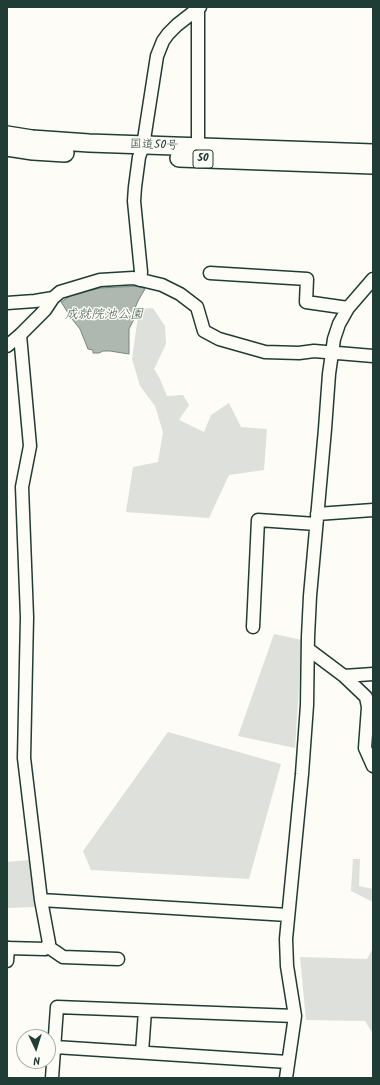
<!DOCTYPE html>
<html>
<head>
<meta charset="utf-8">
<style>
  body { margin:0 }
  #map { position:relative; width:380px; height:1085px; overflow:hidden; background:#fdfcf7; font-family:Kalam,sans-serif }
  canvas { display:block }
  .frame { position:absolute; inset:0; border:8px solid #1f3d34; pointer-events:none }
  .north { position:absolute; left:16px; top:1029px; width:40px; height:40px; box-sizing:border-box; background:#fdfcf7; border:1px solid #a4b0a9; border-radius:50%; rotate:176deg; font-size:11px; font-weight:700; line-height:16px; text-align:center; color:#1f3d34 }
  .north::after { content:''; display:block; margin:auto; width:14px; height:18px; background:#1f3d34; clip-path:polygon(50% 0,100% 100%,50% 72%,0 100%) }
</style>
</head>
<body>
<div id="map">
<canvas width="380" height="1085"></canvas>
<div class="frame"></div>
<div class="north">N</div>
</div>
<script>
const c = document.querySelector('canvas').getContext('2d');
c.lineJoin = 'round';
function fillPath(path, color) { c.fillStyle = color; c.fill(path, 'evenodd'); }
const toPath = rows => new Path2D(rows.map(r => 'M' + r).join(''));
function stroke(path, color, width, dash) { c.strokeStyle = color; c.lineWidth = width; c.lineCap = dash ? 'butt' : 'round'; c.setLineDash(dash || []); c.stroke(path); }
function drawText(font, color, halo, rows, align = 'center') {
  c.font = font + ' Kalam,"Klee One",sans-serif'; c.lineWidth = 3; c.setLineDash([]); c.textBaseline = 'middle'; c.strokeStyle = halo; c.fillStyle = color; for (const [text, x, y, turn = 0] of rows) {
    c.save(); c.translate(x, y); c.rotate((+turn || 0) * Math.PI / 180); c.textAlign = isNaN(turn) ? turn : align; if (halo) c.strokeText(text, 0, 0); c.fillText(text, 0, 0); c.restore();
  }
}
fillPath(toPath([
  [153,308,165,326,166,344,154,369,159,377,167,396,183,395,189,405,179,420,204,432,211,415,229,403,241,427,267,429,264,470,229,475,209,518,126,512,133,467,158,462,163,432,155,406,140,386,132,359,139,309],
  [274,634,302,640,295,748,238,736],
  [168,732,281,764,249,879,91,870,83,851],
  [353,859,360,859,359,886,373,889,373,902,351,891],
  [29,860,36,907,7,908,7,862],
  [373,948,373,1034,365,1021,306,1020,300,957,367,959]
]), '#dde0db');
const water = toPath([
  [139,286,145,289,139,299,134,310,134,319,129,329,129,354,110,351,103,351,99,353,93,353,93,350,88,349,80,329,72,319,61,302,70,296,100,288,139,286]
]);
fillPath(water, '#aeb8b1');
stroke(water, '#75877f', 1);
const minor = toPath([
  [198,7,198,147],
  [210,273,307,279,306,302,348,308],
  [140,280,141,272,134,201,135,187,139,157,143,146,157,56,163,41,168,34,177,25,200,7],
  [7,303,35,301,53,298],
  [7,346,20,335,45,310,53,298,60,292,100,280,133,278,162,285,180,294,197,307,204,331,219,339,265,352,299,353,314,351,373,356],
  [317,514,373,510],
  [253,627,258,520,316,524],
  [308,649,344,676,373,674],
  [344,676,366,697,368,707,365,748,373,766],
  [41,900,288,915],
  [47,946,63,957,118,959],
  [7,948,45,949,49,943,41,900,24,758,27,617,22,487,30,446,20,335],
  [7,961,8,948],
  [55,1047,288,1062],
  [142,1052,145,1011],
  [52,1078,57,1007,295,1016],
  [286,1078,295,1016,287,966,286,939,302,774,307,705,308,637,310,596,325,429,329,374,334,339,339,324,348,308,373,279]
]);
const highway = toPath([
  [7,135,32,139,89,143,373,153],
  [7,147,33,151,65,153],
  [179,158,373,165]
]);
stroke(minor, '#1f3d34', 15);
stroke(highway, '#1f3d34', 20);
stroke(minor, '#fdfcf7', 12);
stroke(highway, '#fdfcf7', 17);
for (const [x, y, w] of [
  [203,159,20]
]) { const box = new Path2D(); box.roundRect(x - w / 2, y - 9, w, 18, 3); c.fillStyle = '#fdfcf7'; c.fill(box); stroke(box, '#1f3d34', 1); }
drawText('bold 11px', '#1f3d34', null, [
  ["50",203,159]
]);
drawText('12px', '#1f3d34', '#fdfcf7', [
  ["国道50号",154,146,2]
]);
drawText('italic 13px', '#435c53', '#fdfcf7', [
  ["成就院池公園",104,316]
]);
</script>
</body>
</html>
